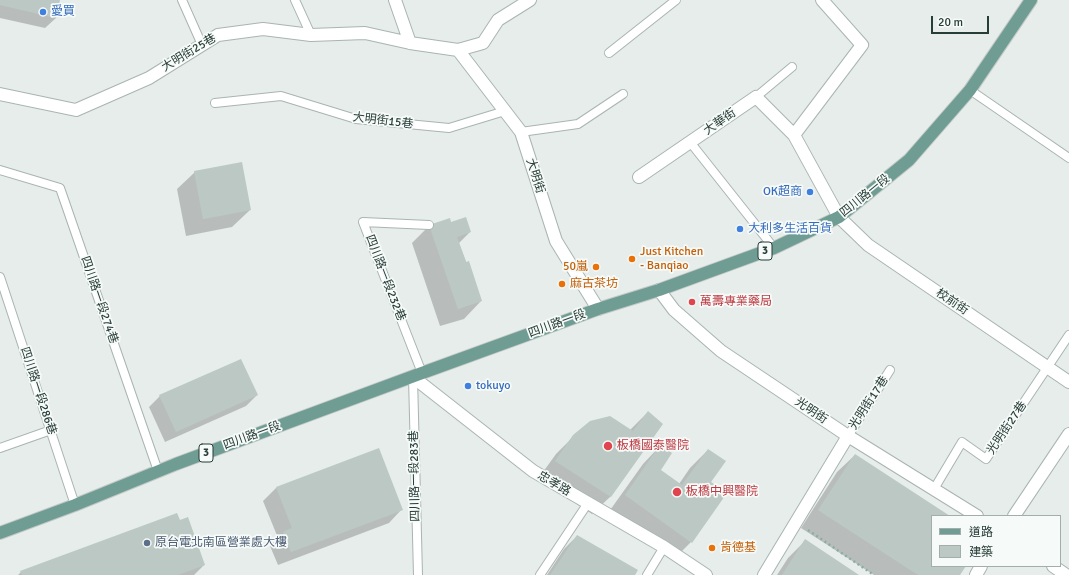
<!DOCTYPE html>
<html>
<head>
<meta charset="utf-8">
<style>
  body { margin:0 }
  #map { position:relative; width:1069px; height:575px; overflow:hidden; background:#e6edea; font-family:Signika,"Noto Sans TC",sans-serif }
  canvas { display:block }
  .legend { position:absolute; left:931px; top:515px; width:130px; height:52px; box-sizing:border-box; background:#f6faf8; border:1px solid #a3aeab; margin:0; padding:5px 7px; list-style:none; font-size:12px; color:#273d38 }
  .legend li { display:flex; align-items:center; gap:8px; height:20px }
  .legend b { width:20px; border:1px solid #a3aeab }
  .scale { position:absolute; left:931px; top:16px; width:58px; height:18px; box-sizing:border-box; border:2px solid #273d38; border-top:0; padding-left:5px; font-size:12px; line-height:14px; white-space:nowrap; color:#273d38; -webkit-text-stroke:3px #f6faf8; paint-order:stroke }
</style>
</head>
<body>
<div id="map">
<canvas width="1069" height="575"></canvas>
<ul class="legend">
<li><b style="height:5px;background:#709d93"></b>道路</li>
<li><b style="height:11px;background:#bcc8c3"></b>建築</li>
</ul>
<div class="scale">20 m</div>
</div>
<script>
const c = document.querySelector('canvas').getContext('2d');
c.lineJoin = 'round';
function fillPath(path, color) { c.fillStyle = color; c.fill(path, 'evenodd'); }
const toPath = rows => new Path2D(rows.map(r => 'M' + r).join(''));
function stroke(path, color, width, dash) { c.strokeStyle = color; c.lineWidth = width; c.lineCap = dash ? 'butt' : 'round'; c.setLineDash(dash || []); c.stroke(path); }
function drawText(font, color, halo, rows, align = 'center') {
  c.font = font + ' Signika,"Noto Sans TC",sans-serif'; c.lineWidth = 3.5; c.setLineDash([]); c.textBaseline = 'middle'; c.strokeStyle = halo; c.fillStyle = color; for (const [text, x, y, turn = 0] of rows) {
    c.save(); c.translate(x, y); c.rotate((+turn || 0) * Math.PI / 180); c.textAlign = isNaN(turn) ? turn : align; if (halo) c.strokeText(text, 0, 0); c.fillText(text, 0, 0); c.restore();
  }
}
fillPath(toPath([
  [0,0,59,0,56,18,45,28,0,18],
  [195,172,250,210,232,227,186,236,177,189],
  [450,223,470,232,459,243,481,301,464,319,440,326,412,243,430,225],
  [257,395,246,406,165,442,149,407,160,396],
  [648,412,661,424,610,497,592,514,538,479,556,454,574,436,630,430],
  [660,446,659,470,679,484,690,468,708,450,710,482,691,542,673,560,608,513,643,464],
  [855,455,948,516,932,516,932,566,964,566,959,575,874,575,801,528,837,472],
  [276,488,402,509,389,523,278,565,270,546,278,538,263,501],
  [577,536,634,575,547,575,564,549],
  [805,541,858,575,777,575,788,558],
  [204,565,194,575,18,575,21,572]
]), '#0003');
fillPath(toPath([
  [0,0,60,0,56,18,0,5],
  [242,162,251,210,203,219,194,171],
  [466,217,471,232,457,237,466,262,469,261,482,301,458,309,429,225,450,218,451,222],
  [241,359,258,395,176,432,159,395],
  [648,411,663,424,611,497,555,461,573,435,590,421,610,416,633,431],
  [660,445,672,453,661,470,682,485,708,449,726,461,711,482,727,493,692,543,625,495],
  [379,448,403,510,291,552,283,532,292,528,276,487],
  [855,454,950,516,932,516,932,566,966,566,960,575,918,575,818,510],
  [177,513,180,520,188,517,205,565,178,575,22,575,20,571],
  [577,535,638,570,635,575,550,575],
  [805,539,859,575,782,575]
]), '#bcc8c3');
const service = toPath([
  [182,0,202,45],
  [295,0,311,35],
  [609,53,676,0],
  [970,90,1069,158],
  [756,97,792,67],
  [215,103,281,96,356,119,449,128,505,111],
  [521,132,578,124,623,94],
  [690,142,774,248],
  [0,170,60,188,158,471],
  [0,277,75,505],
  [422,373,363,222,429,225],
  [413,377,418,575],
  [848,436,890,370],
  [0,448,51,430],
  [934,489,962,442,986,459,1069,335],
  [540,575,588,503],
  [647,575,664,547]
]);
const minor = toPath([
  [395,0,410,43],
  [822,0,862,45,794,135,839,217,868,245,1069,382],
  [458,50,521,132,556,241,598,309],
  [0,94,76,110,149,78,218,35,263,29,311,35,365,33,410,43,458,50,483,43,498,20,530,0],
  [639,177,756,97,794,135],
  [659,290,674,310,721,351,848,436,977,516],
  [1014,516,1069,434],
  [1053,566,1066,575],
  [764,575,848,436],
  [976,575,981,566]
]);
const tertiary = toPath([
  [413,377,533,471,664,547,706,575]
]);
const primary = toPath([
  [0,533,75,505,176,464,422,373,598,309,659,290,774,248,839,217,909,160,970,90,1031,0]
]);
stroke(service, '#a9b5b1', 10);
stroke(minor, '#a9b5b1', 14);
stroke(tertiary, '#a9b5b1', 14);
stroke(primary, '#c3c9c7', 14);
stroke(toPath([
  [808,530,874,575]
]), '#8aada3', 2.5, [2, 3]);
stroke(service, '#fff', 8);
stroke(minor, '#fff', 12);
stroke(tertiary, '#fff', 12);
stroke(primary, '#709d93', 12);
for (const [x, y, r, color] of [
  [43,12,4,"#3f7fe0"],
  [810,192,4,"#3f7fe0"],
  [740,229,4,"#3f7fe0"],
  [632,259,4,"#e8710a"],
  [596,267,4,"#e8710a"],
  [562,284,4,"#e8710a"],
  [692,302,4,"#e0444e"],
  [468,386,4,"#3f7fe0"],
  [608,446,5,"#e0444e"],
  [677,492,5,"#e0444e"],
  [147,543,4,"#5c6f8a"],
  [712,548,4,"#e8710a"]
]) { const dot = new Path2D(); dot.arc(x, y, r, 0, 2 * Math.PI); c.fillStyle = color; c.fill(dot); stroke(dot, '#f6faf8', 1.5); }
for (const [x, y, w] of [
  [765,251,14],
  [206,453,14]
]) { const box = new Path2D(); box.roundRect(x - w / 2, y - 9, w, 18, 3); c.fillStyle = '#f6faf8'; c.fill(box); stroke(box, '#273d38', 1); }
drawText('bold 11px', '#273d38', null, [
  ["3",765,251],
  ["3",206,453]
]);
drawText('12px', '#366cbe', '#f6faf8', [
  ["愛買",51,12],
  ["OK超商",802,192,"right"],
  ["大利多生活百貨",748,229],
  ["tokuyo",476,386]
], 'left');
drawText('12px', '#273d38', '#f6faf8', [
  ["大明街25巷",189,53,-31],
  ["大明街15巷",383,121,7],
  ["大華街",720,122,-35],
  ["大明街",535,176,72],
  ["四川路一段",865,196,-39],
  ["四川路一段232巷",385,278,69],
  ["四川路一段274巷",99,300,71],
  ["校前街",952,302,34],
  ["四川路一段",557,324,-20],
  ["四川路一段286巷",38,391,72],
  ["光明街17巷",869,403,-57],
  ["光明街",811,411,34],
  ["光明街27巷",1007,428,-56],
  ["四川路一段",252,436,-20],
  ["四川路一段283巷",415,476,-91],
  ["忠孝路",554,484,30]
]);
drawText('12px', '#c56008', '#f6faf8', [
  ["Just Kitchen",640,252],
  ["- Banqiao",640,266],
  ["50嵐",588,267,"right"],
  ["麻古茶坊",570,284],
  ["肯德基",720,548]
], 'left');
drawText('12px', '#be3a42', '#f6faf8', [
  ["萬壽專業藥局",700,302],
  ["板橋國泰醫院",617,446],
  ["板橋中興醫院",686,492]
], 'left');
drawText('12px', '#4e5e75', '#f6faf8', [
  ["原台電北南區營業處大樓",155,543]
], 'left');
</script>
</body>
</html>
